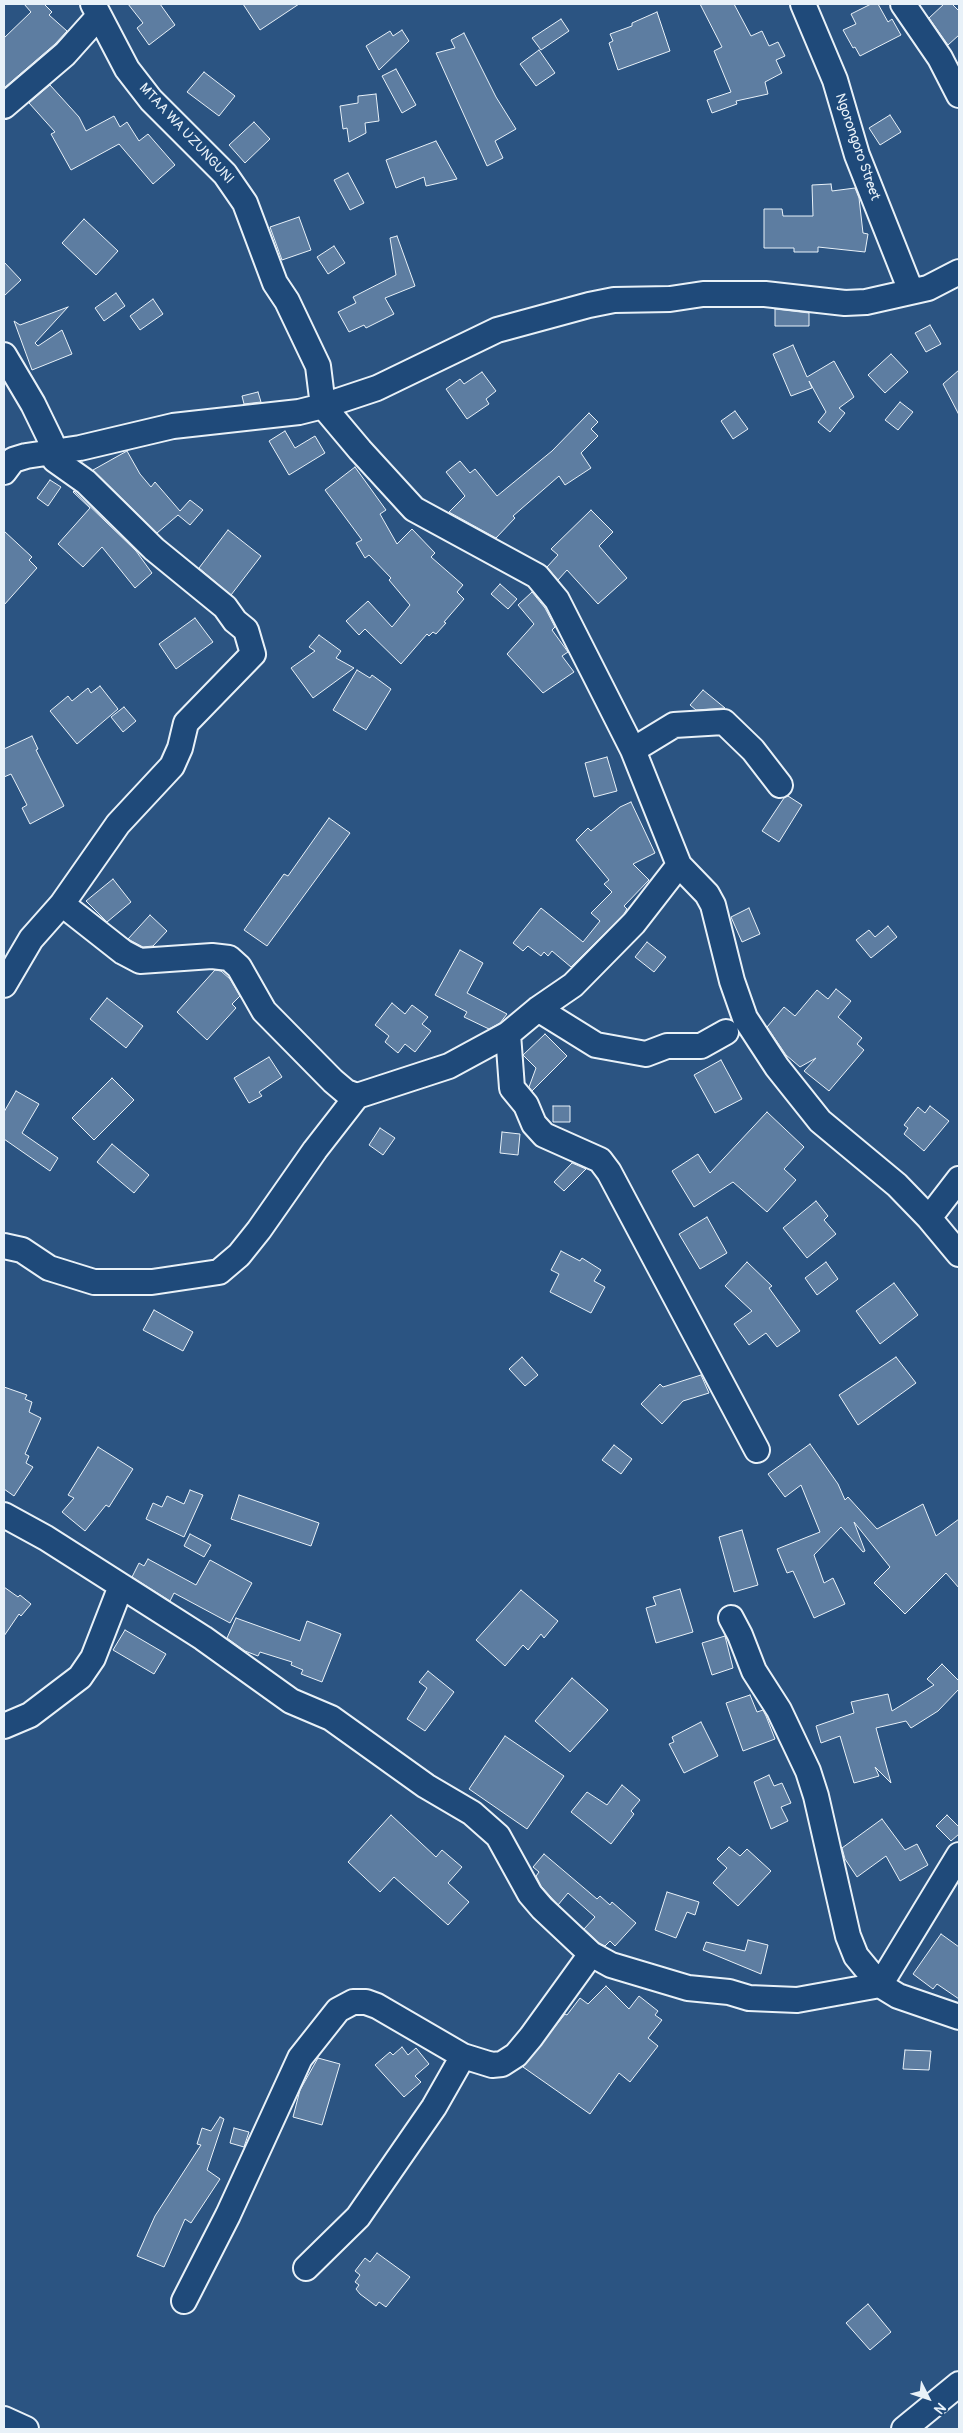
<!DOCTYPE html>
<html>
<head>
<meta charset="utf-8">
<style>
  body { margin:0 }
  #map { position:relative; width:963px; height:2433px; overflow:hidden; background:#2b5482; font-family:Pangolin,sans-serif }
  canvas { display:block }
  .frame { position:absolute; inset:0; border:5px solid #e8f1f8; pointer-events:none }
  .north { position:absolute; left:903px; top:2373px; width:50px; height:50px; -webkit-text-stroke:4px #1f4a7a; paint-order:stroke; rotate:131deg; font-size:14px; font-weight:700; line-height:20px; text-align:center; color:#e8f1f8 }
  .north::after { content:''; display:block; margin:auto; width:18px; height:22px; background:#e8f1f8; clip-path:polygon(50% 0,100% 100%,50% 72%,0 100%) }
</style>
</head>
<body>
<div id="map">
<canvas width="963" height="2433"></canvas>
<div class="frame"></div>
<div class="north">N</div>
</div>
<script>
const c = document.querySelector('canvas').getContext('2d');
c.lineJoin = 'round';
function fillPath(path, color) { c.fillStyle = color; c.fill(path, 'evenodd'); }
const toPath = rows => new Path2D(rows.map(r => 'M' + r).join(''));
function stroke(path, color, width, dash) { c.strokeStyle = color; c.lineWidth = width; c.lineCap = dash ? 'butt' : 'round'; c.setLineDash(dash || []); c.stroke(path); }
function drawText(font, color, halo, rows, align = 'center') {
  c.font = font + ' Pangolin,sans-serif'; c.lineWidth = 4; c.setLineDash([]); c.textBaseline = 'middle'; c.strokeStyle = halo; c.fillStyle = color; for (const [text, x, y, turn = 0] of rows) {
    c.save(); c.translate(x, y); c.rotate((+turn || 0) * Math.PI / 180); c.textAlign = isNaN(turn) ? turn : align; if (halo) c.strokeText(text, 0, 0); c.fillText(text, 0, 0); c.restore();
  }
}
const building = toPath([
  [24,4,44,4,52,12,49,15,67,31,55,44,4,88,4,38,31,12,24,4],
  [128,4,160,4,175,25,149,45,137,28,143,23,128,4],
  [243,4,299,4,260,30,243,4],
  [700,4,734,4,751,36,762,31,769,46,778,42,785,56,776,60,782,73,765,82,768,94,736,101,737,104,712,113,707,100,731,92,714,51,722,47,700,4],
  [871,4,878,4,888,22,892,19,901,35,860,56,855,47,853,48,843,30,856,24,851,14,871,4],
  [944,4,952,4,959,11,959,35,948,45,929,18,944,4],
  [657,12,670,51,618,70,609,43,613,41,610,34,632,26,632,23,657,12],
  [561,19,569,31,541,50,532,38,561,19],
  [402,30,409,41,379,70,366,46,390,31,393,36,402,30],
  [464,33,496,97,516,129,495,141,503,158,487,166,436,53,455,48,451,40,464,33],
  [539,50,555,73,536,86,520,64,539,50],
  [396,69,416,105,402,113,382,76,396,69],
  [204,72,235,96,219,116,187,92,204,72],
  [50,85,79,117,86,131,114,116,120,127,127,122,139,141,148,134,175,165,153,184,119,144,71,170,51,134,55,132,29,103,50,85],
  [376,94,379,121,365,123,366,133,349,142,347,128,343,129,340,106,358,103,358,96,376,94],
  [890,115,901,132,880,145,869,128,890,115],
  [254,122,270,139,245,163,229,145,254,122],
  [436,141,457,179,426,186,424,177,396,188,386,160,436,141],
  [348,173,364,203,350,210,334,180,348,173],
  [831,184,832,191,855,188,859,198,863,233,868,234,865,252,818,247,818,252,794,252,794,248,764,248,764,209,782,209,783,216,813,216,812,185,831,184],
  [299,217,311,250,282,260,270,227,299,217],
  [84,219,118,251,96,275,62,243,84,219],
  [397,236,415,286,385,298,394,314,366,328,364,325,349,332,338,312,356,303,353,297,396,275,390,238,397,236],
  [334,246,345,263,328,274,317,257,334,246],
  [4,262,21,280,4,296,4,262],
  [116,293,125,306,104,321,95,308,116,293],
  [153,299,163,314,140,330,130,316,153,299],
  [68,307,35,343,38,346,62,330,72,354,32,370,14,321,20,325,68,307],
  [775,309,809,313,809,326,775,326,775,309],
  [930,325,941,344,926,352,915,333,930,325],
  [793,345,807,377,834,361,854,397,839,408,845,413,830,432,818,422,826,412,809,381,812,388,791,396,773,354,793,345],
  [891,354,908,372,885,393,868,375,891,354],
  [959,370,959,415,943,384,959,370],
  [482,372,496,391,486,399,489,404,467,419,446,389,460,379,464,384,482,372],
  [258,392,261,402,244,404,242,396,258,392],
  [900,402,913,412,898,430,885,420,900,402],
  [735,411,748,429,733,439,721,421,735,411],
  [589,413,598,422,591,429,598,436,581,453,591,468,565,485,559,476,513,516,515,518,496,538,449,512,465,496,446,472,460,461,470,473,475,469,497,496,552,451,589,413],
  [285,431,295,448,315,436,325,453,289,475,269,441,285,431],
  [127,451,140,474,151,487,155,482,180,511,190,500,203,510,190,525,178,515,157,533,93,470,127,451],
  [355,467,386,510,380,514,397,544,412,529,435,553,431,557,463,585,457,592,464,599,444,622,446,623,436,634,433,632,429,636,427,634,401,664,365,629,359,635,346,621,368,601,392,627,410,605,389,580,391,578,369,555,365,558,356,543,362,540,325,490,355,467],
  [50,480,61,487,48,506,37,498,50,480],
  [74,491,136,551,152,573,135,588,102,547,83,567,58,544,90,508,73,492,74,491],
  [591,510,613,532,599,546,627,578,598,604,567,570,558,580,547,567,558,555,551,549,591,510],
  [228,530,261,556,231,595,199,568,228,530],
  [4,531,32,557,29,560,37,568,4,605,4,531],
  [500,584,517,599,508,609,491,594,500,584],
  [532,592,545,608,555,627,552,630,568,652,562,656,574,672,543,693,507,654,534,624,518,605,532,592],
  [195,618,213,642,176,669,159,644,195,618],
  [319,635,341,651,336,658,354,668,313,698,291,668,315,651,309,647,319,635],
  [357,670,370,678,372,675,391,689,366,730,333,710,357,670],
  [100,686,118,709,77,744,50,711,68,696,72,701,88,688,91,693,100,686],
  [703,690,725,708,696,710,690,705,703,690],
  [124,707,136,721,123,732,111,717,124,707],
  [32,736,38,749,36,750,64,806,30,824,22,808,27,805,11,774,4,777,4,749,32,736],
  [607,757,617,791,594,797,585,763,607,757],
  [788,796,802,805,779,842,762,831,784,798,788,796],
  [631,802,655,853,633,864,649,880,624,906,627,909,624,914,571,967,552,951,548,956,544,952,541,956,528,946,523,951,513,943,541,908,583,942,600,921,591,913,612,892,604,884,609,880,576,840,588,828,591,831,620,807,631,802],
  [329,818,350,833,267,946,244,930,284,874,288,876,329,818],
  [113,879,131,902,107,922,86,901,113,879],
  [749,908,760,934,742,942,731,917,749,908],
  [150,915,167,931,153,946,143,947,128,939,150,915],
  [888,926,897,937,871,958,856,940,869,930,875,937,888,926],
  [647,942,666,957,654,972,635,957,647,942],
  [460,950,483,963,467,993,507,1014,500,1023,489,1029,464,1017,467,1012,435,995,460,950],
  [215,970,221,971,230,979,240,996,232,1004,236,1008,207,1040,177,1012,215,970],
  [836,989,851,1001,838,1017,862,1038,857,1044,864,1050,829,1091,804,1071,816,1058,800,1067,786,1055,767,1027,784,1007,795,1016,817,990,828,999,836,989],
  [107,998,143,1026,126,1048,90,1019,107,998],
  [392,1003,405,1014,412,1005,428,1017,422,1024,431,1031,415,1052,405,1044,398,1053,385,1042,389,1036,375,1025,392,1003],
  [545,1034,567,1056,532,1091,529,1087,536,1068,523,1055,545,1034],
  [269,1057,282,1077,259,1092,262,1096,249,1103,234,1078,269,1057],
  [721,1060,742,1099,715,1113,694,1075,721,1060],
  [112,1078,134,1100,94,1140,72,1118,112,1078],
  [16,1091,39,1104,22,1133,58,1158,50,1171,4,1139,4,1112,16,1091],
  [553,1106,570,1106,570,1122,553,1122,553,1106],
  [930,1106,949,1121,924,1151,904,1134,908,1128,904,1125,918,1107,925,1113,930,1106],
  [767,1112,804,1147,784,1169,796,1180,767,1212,733,1182,694,1207,672,1171,698,1154,710,1173,767,1112],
  [380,1128,395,1138,383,1155,369,1145,380,1128],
  [502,1132,520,1134,518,1155,500,1153,502,1132],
  [112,1144,149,1175,134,1193,97,1162,112,1144],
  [572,1163,586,1169,564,1191,554,1182,572,1163],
  [816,1201,828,1216,824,1220,836,1234,807,1258,783,1228,816,1201],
  [707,1217,727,1253,700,1269,679,1234,707,1217],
  [561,1251,580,1261,582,1258,601,1270,594,1281,605,1287,591,1313,550,1292,559,1274,551,1270,561,1251],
  [747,1262,772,1286,769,1288,800,1331,777,1347,766,1333,749,1345,734,1324,752,1311,725,1286,747,1262],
  [826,1262,838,1279,817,1295,805,1278,826,1262],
  [894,1283,918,1315,880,1344,856,1311,894,1283],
  [154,1310,193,1332,183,1351,143,1330,154,1310],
  [522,1357,538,1375,525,1386,509,1369,522,1357],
  [896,1357,916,1383,858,1425,839,1395,896,1357],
  [701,1375,709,1393,683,1401,662,1424,641,1404,660,1384,663,1387,701,1375],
  [4,1387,27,1395,25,1399,32,1402,29,1412,41,1418,25,1454,29,1456,26,1463,33,1467,14,1496,4,1489,4,1387],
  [810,1444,838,1484,845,1500,848,1497,877,1529,923,1504,936,1536,959,1519,959,1588,946,1573,905,1614,874,1583,890,1567,854,1522,865,1551,863,1552,841,1527,814,1555,824,1583,833,1578,845,1604,814,1618,793,1571,787,1573,777,1549,820,1532,801,1485,785,1497,768,1474,810,1444],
  [614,1445,632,1459,621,1474,602,1460,614,1445],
  [98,1447,133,1469,109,1507,106,1505,85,1531,62,1512,74,1498,68,1495,98,1447],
  [190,1490,203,1495,184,1537,146,1519,153,1503,162,1507,167,1496,184,1504,190,1490],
  [239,1495,319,1523,311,1546,231,1519,239,1495],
  [742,1530,758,1585,734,1592,719,1537,742,1530],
  [190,1534,211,1545,204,1557,184,1546,190,1534],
  [148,1559,196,1585,210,1560,252,1583,230,1623,174,1593,170,1601,132,1577,139,1563,144,1566,148,1559],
  [4,1587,18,1597,20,1595,31,1604,21,1616,19,1614,4,1636,4,1587],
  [680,1589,693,1632,656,1643,646,1608,656,1605,653,1597,680,1589],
  [521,1590,558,1621,544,1638,541,1634,528,1650,523,1645,505,1666,476,1640,521,1590],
  [236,1618,300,1641,307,1621,341,1634,322,1682,301,1674,303,1670,291,1665,292,1662,260,1652,258,1656,245,1651,227,1638,236,1618],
  [125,1630,166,1654,154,1674,113,1650,125,1630],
  [725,1636,733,1668,712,1675,702,1643,725,1636],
  [942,1664,959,1681,959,1689,938,1711,911,1728,906,1721,876,1728,891,1783,875,1767,879,1776,854,1783,840,1736,821,1743,816,1726,854,1713,851,1702,888,1694,892,1711,934,1685,927,1679,942,1664],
  [428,1671,454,1692,425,1731,407,1719,427,1688,419,1682,428,1671],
  [572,1678,608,1710,570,1752,535,1721,572,1678],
  [750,1695,757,1712,763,1710,766,1716,775,1739,743,1751,726,1703,750,1695],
  [701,1722,718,1756,684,1773,669,1744,674,1742,672,1737,701,1722],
  [505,1736,564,1776,527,1829,469,1789,505,1736],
  [769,1775,774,1786,782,1783,791,1803,781,1807,788,1821,771,1829,754,1782,769,1775],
  [622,1785,640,1800,631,1811,634,1814,611,1844,571,1812,587,1792,607,1805,622,1785],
  [391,1815,436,1857,442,1850,462,1867,448,1883,469,1902,448,1925,394,1877,380,1892,348,1862,391,1815],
  [947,1815,959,1827,959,1834,951,1841,936,1826,947,1815],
  [882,1819,905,1850,917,1844,928,1865,900,1881,886,1856,857,1877,845,1859,842,1848,882,1819],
  [729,1847,740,1856,747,1849,771,1871,738,1906,713,1883,727,1868,717,1859,729,1847],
  [544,1854,597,1899,600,1896,610,1905,612,1902,636,1923,615,1946,610,1941,605,1946,599,1943,584,1929,595,1917,568,1893,558,1905,541,1886,536,1876,539,1872,533,1867,544,1854],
  [667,1892,699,1902,695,1915,687,1912,676,1938,655,1930,667,1892],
  [941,1934,959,1947,959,1999,937,1984,933,1989,913,1974,941,1934],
  [748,1940,768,1945,761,1974,703,1950,706,1942,745,1951,748,1940],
  [606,1986,629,2009,639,1996,658,2011,655,2015,662,2020,648,2038,658,2046,630,2082,619,2073,590,2114,523,2067,565,2014,567,2015,580,1998,588,2004,606,1986],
  [402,2047,408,2055,416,2048,429,2064,415,2076,421,2082,404,2097,375,2065,390,2052,393,2055,402,2047],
  [905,2050,931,2051,929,2070,903,2069,905,2050],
  [318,2058,340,2064,322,2125,293,2117,300,2090,318,2058],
  [220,2117,224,2119,207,2170,220,2179,191,2223,185,2219,164,2267,137,2256,155,2216,201,2145,197,2144,202,2128,211,2131,220,2117],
  [234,2128,249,2132,244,2147,230,2143,234,2128],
  [377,2253,410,2277,386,2307,379,2302,376,2306,360,2294,356,2289,359,2285,355,2282,360,2275,355,2271,365,2258,370,2262,377,2253],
  [868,2304,891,2332,870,2350,846,2323,868,2304]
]);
fillPath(building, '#5d7da1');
stroke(building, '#e8f1f8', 1);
const minor = toPath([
  [93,4,127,69,151,100,225,174,245,203,275,283,287,301,318,366,323,406,360,450,414,509,537,576,557,600,633,750,679,865,707,894,713,905,732,981,745,1018,777,1067,820,1121,897,1185,929,1218,959,1254],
  [803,4,835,80,857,155,911,291],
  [903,4,940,58,959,95],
  [4,106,65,54,99,16],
  [4,355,33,404,51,441,55,460,86,482,154,549,225,607,235,621,246,630,253,654,186,723,180,748,172,766,118,824,62,904,31,939,4,985],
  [4,472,13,460,26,456,80,448,173,426,299,412,323,406,377,388,497,330,589,305,614,300,670,299,703,294,765,294,845,303,866,302,928,288,959,272],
  [633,750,674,725,724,722,753,750,780,785],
  [62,904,123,952,140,961,212,956,229,958,239,967,264,1011,333,1081,346,1092,357,1096,449,1066,508,1034,538,1009,573,985,634,923,679,865],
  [538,1009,596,1045,646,1054,667,1046,701,1046,726,1032],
  [508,1034,512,1088,526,1105,534,1124,544,1135,600,1160,609,1172,757,1450],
  [929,1218,959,1179],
  [4,1246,22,1250,49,1268,94,1282,152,1282,219,1272,239,1255,259,1230,315,1150,357,1096],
  [4,1515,46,1538,203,1638,291,1701,331,1718,426,1786,472,1813,498,1836,530,1894,542,1908,591,1954,611,1965,688,1988,729,1992,749,1998,797,2000,880,1985,959,1855],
  [731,1618,740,1635,754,1671,779,1710,808,1771,816,1796,848,1936,856,1956,880,1985,898,1996,959,2017],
  [4,1726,30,1715,80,1677,93,1658,121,1586],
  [306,2268,358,2217,434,2107,463,2056],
  [184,2301,228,2215,300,2058,338,2010,353,2002,366,2002,377,2006,463,2056,492,2065,502,2064,516,2055,531,2037,591,1954],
  [4,2419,26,2429],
  [904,2429,959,2384]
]);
stroke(minor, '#e8f1f8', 28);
stroke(minor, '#1f4a7a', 24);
drawText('14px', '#e8f1f8', '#1f4a7a', [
  ["MTAA WA UZUNGUNI",186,134,47],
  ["Ngorongoro Street",857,147,71]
]);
</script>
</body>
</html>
